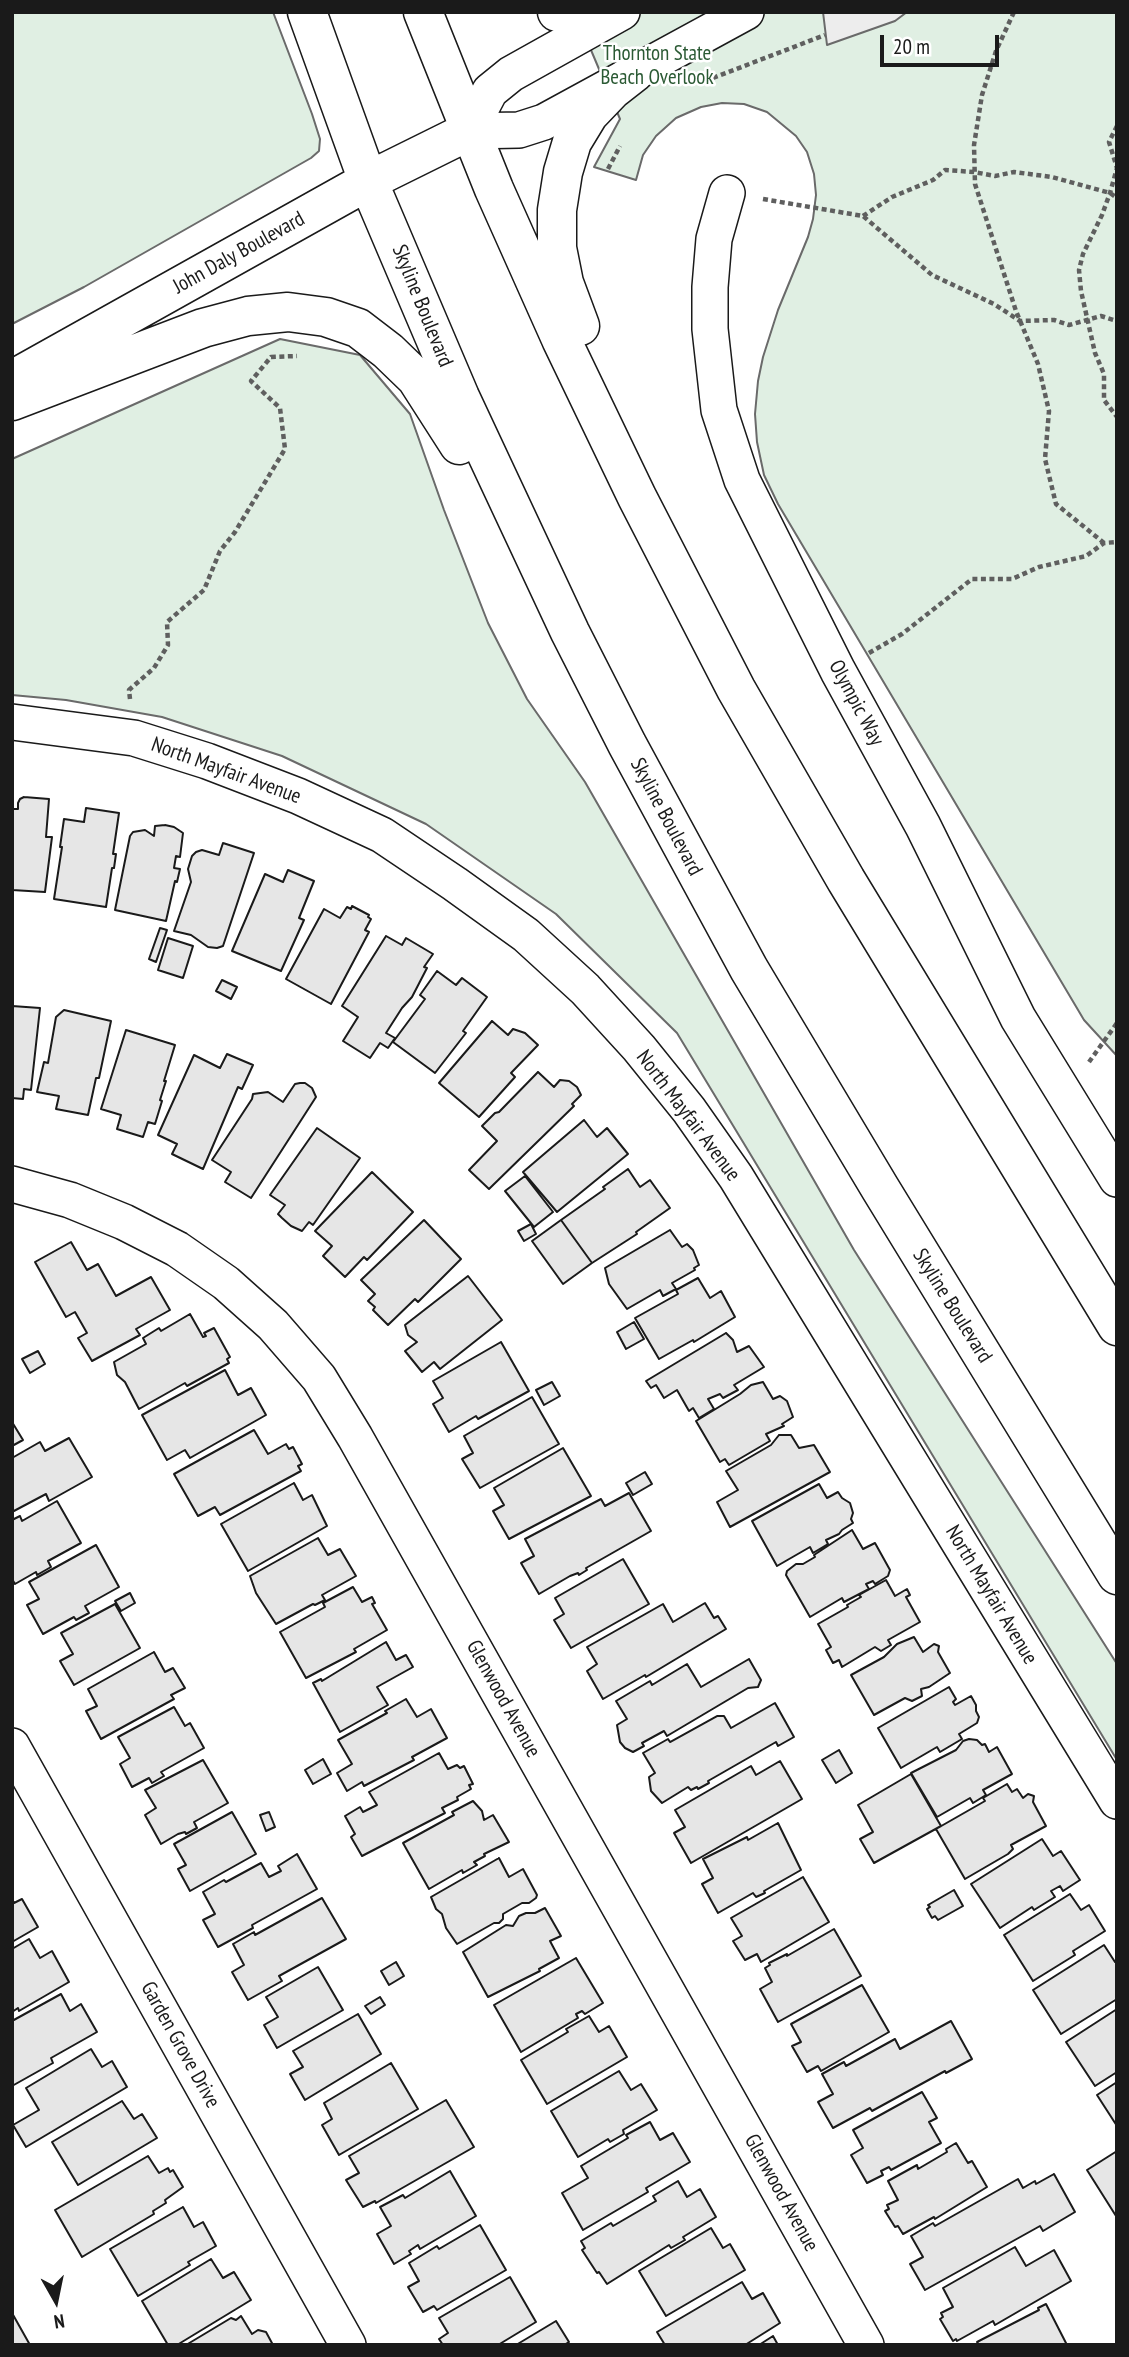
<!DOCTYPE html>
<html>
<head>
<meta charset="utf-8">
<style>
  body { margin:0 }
  #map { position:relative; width:1129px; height:2357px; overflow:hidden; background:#fff; font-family:"PT Sans Narrow",sans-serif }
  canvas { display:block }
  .frame { position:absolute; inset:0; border:14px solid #1a1a1a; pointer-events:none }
  .north { position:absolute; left:21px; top:2266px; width:70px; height:70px; -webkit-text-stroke:5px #fff; paint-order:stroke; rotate:171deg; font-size:19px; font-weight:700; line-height:28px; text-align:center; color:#1a1a1a }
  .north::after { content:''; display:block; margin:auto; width:24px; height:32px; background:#1a1a1a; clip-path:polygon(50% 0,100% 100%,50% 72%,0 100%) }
  .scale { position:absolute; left:880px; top:35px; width:119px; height:32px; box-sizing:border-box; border:4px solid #1a1a1a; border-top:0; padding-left:9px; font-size:21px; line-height:24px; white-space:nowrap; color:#1a1a1a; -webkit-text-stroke:5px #fff; paint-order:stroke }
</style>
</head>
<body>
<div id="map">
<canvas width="1129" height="2357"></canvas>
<div class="frame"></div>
<div class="north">N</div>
<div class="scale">20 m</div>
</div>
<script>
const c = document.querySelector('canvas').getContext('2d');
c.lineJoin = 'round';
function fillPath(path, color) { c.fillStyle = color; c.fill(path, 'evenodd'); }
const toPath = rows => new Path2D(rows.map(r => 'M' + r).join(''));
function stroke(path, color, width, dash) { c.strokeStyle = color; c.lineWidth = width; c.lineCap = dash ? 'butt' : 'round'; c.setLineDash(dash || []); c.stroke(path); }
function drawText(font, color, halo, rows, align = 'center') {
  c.font = font + ' "PT Sans Narrow",sans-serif'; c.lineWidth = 5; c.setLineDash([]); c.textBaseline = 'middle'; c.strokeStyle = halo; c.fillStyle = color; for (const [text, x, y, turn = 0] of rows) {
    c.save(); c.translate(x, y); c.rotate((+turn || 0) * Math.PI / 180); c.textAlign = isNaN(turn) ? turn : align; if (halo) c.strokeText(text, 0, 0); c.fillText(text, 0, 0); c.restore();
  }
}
const green = toPath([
  [12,12,273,12,312,114,320,139,319,151,311,158,84,287,12,324,12,12],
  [575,12,1117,12,1117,1056,1084,1020,778,504,764,475,757,442,755,414,758,381,763,357,778,310,808,237,813,219,816,195,814,174,807,152,796,136,767,112,744,104,722,103,701,107,676,118,656,136,643,155,636,180,594,167,620,119,575,12],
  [280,339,360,355,410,414,444,510,488,623,527,699,585,782,854,1250,1117,1664,1117,1760,677,1033,556,914,426,824,282,756,162,717,66,700,12,695,12,459,280,339]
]);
fillPath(green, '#e0efe3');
stroke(green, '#6a6a6a', 2);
const parking = toPath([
  [823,12,907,12,895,21,827,45,823,12]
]);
fillPath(parking, '#ededed');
stroke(parking, '#6a6a6a', 2);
const building = toPath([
  [24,797,49,799,46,837,52,837,45,892,12,890,12,809,18,809,18,803,20,799,24,797],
  [86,808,119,813,113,854,116,854,114,868,112,868,106,907,54,899,62,847,60,847,64,819,84,822,86,808],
  [165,825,174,827,183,833,180,857,176,856,174,868,180,869,177,882,175,881,166,921,115,910,130,836,133,832,145,830,154,836,155,826,165,825],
  [223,843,254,853,223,946,217,948,208,947,191,935,174,931,191,882,188,869,192,856,196,852,202,850,219,855,223,843],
  [288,870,314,881,299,918,304,920,281,971,232,951,265,874,283,882,288,870],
  [352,906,369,915,368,917,371,919,365,930,369,932,331,1004,286,979,324,909,340,918,347,907,351,909,352,906],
  [160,928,167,930,156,962,149,959,160,928],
  [386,936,402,945,406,938,433,954,424,967,427,968,412,997,402,1008,386,1033,395,1038,388,1048,380,1043,370,1058,343,1041,358,1017,342,1006,386,936],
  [168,938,193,946,183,978,158,970,168,938],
  [437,971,456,985,462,978,487,997,463,1031,466,1033,435,1073,393,1042,425,999,420,995,437,971],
  [222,980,237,987,231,999,216,991,222,980],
  [12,1006,40,1008,31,1090,24,1089,23,1099,12,1098,12,1006],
  [64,1010,111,1021,99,1078,96,1078,88,1115,56,1109,59,1096,37,1092,44,1062,48,1063,56,1017,64,1010],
  [492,1021,508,1035,513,1029,525,1033,538,1045,511,1073,515,1077,479,1117,439,1083,492,1021],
  [126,1030,175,1045,164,1081,166,1081,160,1100,162,1101,155,1124,148,1122,143,1137,117,1129,121,1115,101,1109,126,1030],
  [227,1054,253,1065,242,1089,238,1087,203,1169,172,1154,177,1144,158,1135,194,1055,220,1068,227,1054],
  [538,1072,554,1087,560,1080,569,1081,577,1087,581,1095,572,1104,574,1106,489,1189,469,1170,497,1141,482,1126,495,1113,499,1112,538,1072],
  [300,1083,305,1083,312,1088,316,1097,251,1198,225,1182,231,1172,212,1160,252,1099,253,1094,268,1092,283,1102,295,1084,300,1083],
  [584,1120,597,1137,607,1128,628,1154,557,1212,523,1172,584,1120],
  [317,1128,360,1158,313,1225,309,1222,302,1231,291,1226,282,1218,278,1214,285,1205,270,1195,317,1128],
  [628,1169,640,1187,650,1180,670,1208,636,1232,637,1234,592,1263,561,1220,605,1189,603,1187,628,1169],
  [372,1172,413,1212,367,1260,364,1257,345,1277,323,1256,332,1246,315,1231,372,1172],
  [525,1176,553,1212,534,1227,505,1191,525,1176],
  [424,1220,461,1259,418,1302,415,1299,388,1325,373,1310,375,1307,368,1301,375,1294,361,1280,424,1220],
  [561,1220,592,1263,563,1284,532,1241,561,1220],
  [531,1224,536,1234,524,1241,518,1231,531,1224],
  [670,1230,682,1247,687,1244,693,1250,699,1265,694,1268,695,1270,672,1283,676,1289,663,1296,660,1290,627,1309,609,1284,605,1268,670,1230],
  [71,1242,87,1270,98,1264,116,1296,151,1277,170,1310,136,1329,140,1335,92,1361,78,1338,87,1333,75,1312,66,1317,35,1262,71,1242],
  [468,1276,502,1320,440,1369,434,1362,422,1372,405,1351,417,1342,408,1335,405,1325,468,1276],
  [698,1278,710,1298,721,1291,735,1317,694,1342,693,1340,659,1359,635,1318,678,1294,676,1290,698,1278],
  [190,1314,203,1337,206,1336,204,1333,214,1328,230,1357,227,1359,229,1363,187,1386,185,1383,139,1409,125,1382,117,1375,114,1362,146,1344,143,1338,159,1328,161,1331,190,1314],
  [634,1322,644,1339,626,1349,617,1332,634,1322],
  [726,1333,733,1340,737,1352,749,1346,764,1367,734,1385,738,1390,723,1398,720,1394,708,1399,714,1409,699,1418,693,1408,689,1411,677,1390,664,1398,656,1385,651,1388,646,1381,726,1333],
  [501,1342,529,1391,478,1419,476,1416,449,1432,433,1404,443,1398,433,1381,501,1342],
  [38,1351,45,1364,30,1373,22,1359,38,1351],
  [225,1370,238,1395,251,1388,266,1415,190,1458,185,1450,167,1460,142,1415,225,1370],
  [552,1382,560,1396,544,1405,536,1390,552,1382],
  [763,1382,773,1399,780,1396,787,1401,793,1417,782,1424,784,1426,766,1434,770,1441,729,1465,725,1459,720,1462,696,1421,740,1394,751,1385,763,1382],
  [532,1397,559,1444,480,1488,462,1459,473,1453,464,1436,532,1397],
  [12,1422,23,1440,12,1446,12,1422],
  [254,1430,268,1454,286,1444,289,1449,293,1447,302,1464,298,1466,301,1471,220,1515,215,1507,198,1516,174,1474,254,1430],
  [779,1435,791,1435,799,1448,814,1445,830,1472,730,1527,717,1502,738,1490,726,1471,771,1445,779,1435],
  [69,1438,92,1477,49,1501,46,1494,12,1512,12,1458,40,1442,45,1451,69,1438],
  [563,1448,591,1496,509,1539,493,1511,504,1505,494,1488,563,1448],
  [645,1472,652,1484,633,1495,626,1483,645,1472],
  [294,1483,303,1500,312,1495,327,1526,248,1571,221,1524,294,1483],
  [819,1484,827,1498,838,1492,842,1498,850,1503,853,1513,851,1519,853,1523,842,1530,839,1534,826,1540,828,1544,813,1553,810,1547,777,1566,752,1521,819,1484],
  [629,1493,651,1531,586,1568,587,1570,579,1575,578,1573,570,1576,539,1594,521,1563,534,1556,525,1539,601,1499,605,1506,629,1493],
  [57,1501,81,1543,48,1561,51,1567,37,1575,36,1572,15,1584,12,1579,12,1520,20,1516,22,1521,57,1501],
  [852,1530,863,1549,875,1543,890,1570,888,1576,875,1584,873,1581,866,1584,869,1589,844,1602,842,1598,810,1617,786,1575,787,1571,796,1564,803,1564,815,1557,814,1555,852,1530],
  [318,1538,328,1555,340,1549,356,1576,322,1595,325,1600,315,1605,313,1604,276,1624,256,1593,250,1576,318,1538],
  [96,1545,119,1587,85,1606,89,1613,76,1620,74,1617,43,1634,27,1605,39,1599,29,1582,96,1545],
  [623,1559,649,1604,571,1648,554,1620,564,1614,555,1598,623,1559],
  [886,1580,895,1596,907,1589,910,1595,906,1597,920,1622,888,1640,891,1645,881,1651,875,1647,842,1667,839,1660,833,1663,826,1650,831,1647,818,1624,848,1607,847,1605,861,1597,859,1595,886,1580],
  [353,1587,362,1602,372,1597,375,1603,372,1604,387,1630,354,1649,356,1652,306,1678,280,1632,325,1607,323,1603,353,1587],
  [130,1593,135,1603,121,1611,115,1601,130,1593],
  [705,1603,714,1618,718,1616,726,1629,646,1677,645,1675,603,1699,587,1671,597,1664,587,1647,663,1604,673,1622,705,1603],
  [115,1604,140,1648,74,1685,60,1661,73,1654,61,1633,115,1604],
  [914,1637,923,1652,934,1644,939,1646,938,1652,950,1673,929,1687,921,1689,922,1696,912,1701,905,1698,874,1715,851,1675,884,1657,897,1644,914,1637],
  [386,1642,396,1660,406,1655,413,1667,377,1687,388,1705,340,1732,313,1683,321,1679,322,1681,386,1642],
  [154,1652,165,1672,173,1668,185,1688,171,1695,174,1699,101,1739,86,1711,97,1706,88,1689,154,1652],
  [749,1659,761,1680,758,1687,748,1688,667,1736,664,1731,642,1743,644,1746,633,1752,625,1748,620,1742,617,1725,627,1719,616,1701,650,1681,652,1685,687,1664,701,1687,749,1659],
  [949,1687,956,1699,953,1702,955,1705,971,1696,976,1705,976,1711,979,1717,977,1723,959,1734,962,1739,940,1752,937,1747,901,1768,878,1728,949,1687],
  [406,1699,417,1717,431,1709,447,1738,412,1757,414,1760,364,1786,362,1782,347,1791,337,1773,352,1764,338,1740,387,1713,385,1711,406,1699],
  [775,1703,794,1737,778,1746,776,1742,708,1781,709,1783,698,1789,697,1787,691,1790,688,1787,662,1803,651,1791,649,1777,655,1773,643,1753,668,1739,670,1742,717,1716,724,1716,731,1728,775,1703],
  [174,1707,185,1726,190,1723,204,1748,161,1772,164,1776,152,1783,149,1778,132,1787,120,1764,130,1758,118,1737,174,1707],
  [969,1739,977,1740,982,1745,985,1744,989,1752,997,1747,1012,1774,983,1790,986,1795,973,1803,970,1798,937,1817,911,1773,956,1750,963,1741,969,1739],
  [839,1750,852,1773,836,1783,822,1760,839,1750],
  [439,1753,448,1769,457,1765,460,1768,464,1766,473,1784,469,1785,471,1789,457,1797,458,1800,442,1808,445,1813,362,1856,351,1837,355,1834,345,1816,360,1807,363,1812,377,1805,369,1792,439,1753],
  [323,1759,331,1774,313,1784,305,1770,323,1759],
  [203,1760,228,1803,194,1822,197,1828,186,1834,185,1832,178,1834,161,1844,145,1815,156,1808,145,1790,203,1760],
  [780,1761,802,1799,691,1863,674,1833,685,1827,675,1810,751,1766,756,1775,780,1761],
  [911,1774,941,1826,874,1863,860,1839,873,1832,858,1805,911,1774],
  [1007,1784,1012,1792,1017,1789,1023,1798,1028,1794,1034,1796,1033,1802,1046,1826,1011,1845,1013,1849,1008,1854,965,1879,936,1829,985,1801,983,1798,1007,1784],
  [473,1801,482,1811,484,1820,493,1815,509,1842,484,1854,485,1856,474,1862,477,1865,463,1873,462,1870,429,1889,403,1843,454,1815,452,1812,473,1801],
  [232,1812,256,1854,190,1891,178,1869,186,1865,174,1844,232,1812],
  [269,1812,275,1827,266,1831,260,1815,269,1812],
  [778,1823,801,1870,764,1891,765,1893,756,1897,753,1893,718,1913,702,1884,713,1878,703,1859,747,1837,748,1840,778,1823],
  [1042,1839,1053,1856,1061,1851,1080,1880,1063,1891,1060,1886,1051,1891,1055,1897,1034,1910,1032,1907,1000,1928,971,1884,1042,1839],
  [297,1854,317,1889,252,1925,253,1928,218,1947,203,1920,215,1914,203,1892,224,1880,226,1882,261,1863,269,1877,281,1871,278,1866,297,1854],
  [499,1858,509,1877,523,1869,537,1895,536,1898,529,1903,522,1903,503,1914,503,1919,499,1923,494,1923,457,1944,446,1928,442,1914,436,1909,431,1897,499,1858],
  [803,1877,829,1922,761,1962,757,1954,745,1960,733,1941,742,1936,731,1918,803,1877],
  [954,1890,963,1906,938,1920,935,1916,932,1918,927,1909,930,1907,928,1905,954,1890],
  [1070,1894,1081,1910,1089,1905,1105,1931,1073,1951,1075,1955,1033,1981,1004,1935,1070,1894],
  [322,1898,346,1939,279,1976,282,1981,248,2000,232,1972,244,1965,233,1944,254,1932,255,1935,322,1898],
  [12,1899,14,1903,22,1899,38,1927,12,1942,12,1899],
  [545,1908,561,1936,550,1941,559,1958,539,1969,540,1971,488,1997,463,1952,506,1925,513,1926,519,1916,526,1913,535,1913,545,1908],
  [834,1929,861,1976,778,2022,760,1989,772,1982,765,1968,770,1965,769,1963,787,1954,787,1956,834,1929],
  [29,1939,40,1958,52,1951,69,1982,19,2011,18,2008,12,2012,12,1949,29,1939],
  [1104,1945,1115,1962,1117,1960,1117,1999,1061,2034,1033,1990,1104,1945],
  [576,1958,603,2003,585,2014,582,2011,576,2014,578,2018,521,2052,494,2005,576,1958],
  [396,1962,404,1976,389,1985,381,1971,396,1962],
  [318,1967,343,2010,277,2048,264,2025,278,2017,266,1997,318,1967],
  [862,1985,889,2032,821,2071,818,2066,807,2072,792,2046,801,2042,791,2024,862,1985],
  [61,1994,70,2011,81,2004,97,2032,51,2058,53,2063,12,2086,12,2021,61,1994],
  [380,1997,385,2005,371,2014,365,2006,380,1997],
  [1117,2009,1117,2072,1095,2086,1066,2042,1117,2009],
  [358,2014,381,2054,305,2100,290,2074,303,2067,293,2051,358,2014],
  [589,2016,599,2032,609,2026,627,2057,547,2104,521,2060,568,2032,566,2029,589,2016],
  [951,2021,972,2059,946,2073,945,2071,872,2111,870,2108,833,2128,818,2102,833,2094,822,2074,844,2062,846,2066,895,2039,900,2049,951,2021],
  [91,2049,102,2067,112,2061,127,2087,26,2147,13,2125,39,2110,26,2088,91,2049],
  [391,2063,418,2109,339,2155,322,2125,332,2119,324,2103,391,2063],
  [619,2071,631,2090,641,2084,657,2110,623,2130,624,2134,610,2142,608,2139,578,2157,551,2111,619,2071],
  [1117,2082,1117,2126,1097,2095,1117,2082],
  [922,2092,937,2118,929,2122,941,2143,891,2170,889,2167,881,2171,883,2175,867,2183,851,2155,863,2148,853,2130,922,2092],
  [446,2100,474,2147,376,2203,375,2201,363,2207,346,2180,359,2173,349,2156,446,2100],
  [122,2101,134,2119,142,2114,157,2138,78,2185,52,2142,122,2101],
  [650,2122,660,2140,673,2133,690,2162,646,2188,648,2192,583,2230,562,2193,588,2178,581,2166,628,2138,626,2135,650,2122],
  [956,2143,968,2163,972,2161,987,2187,935,2219,934,2217,903,2234,898,2226,895,2227,885,2211,889,2209,887,2205,898,2200,888,2181,917,2165,918,2169,947,2152,946,2149,956,2143],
  [1117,2151,1117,2216,1116,2216,1087,2170,1117,2151],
  [148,2156,159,2173,168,2168,170,2172,173,2170,183,2187,165,2200,166,2203,153,2211,154,2214,82,2257,55,2210,148,2156],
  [450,2171,476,2216,420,2249,418,2245,409,2251,411,2254,394,2264,377,2234,391,2226,380,2207,403,2195,405,2198,450,2171],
  [1054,2174,1075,2212,1043,2231,1040,2226,925,2290,910,2264,923,2257,911,2236,933,2223,935,2226,1018,2179,1023,2188,1035,2181,1036,2184,1054,2174],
  [678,2181,687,2197,700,2189,716,2217,683,2237,685,2240,671,2248,669,2245,607,2284,599,2272,597,2273,582,2250,585,2248,581,2241,611,2223,613,2226,656,2201,653,2196,678,2181],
  [183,2207,194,2227,203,2222,216,2246,188,2262,190,2265,138,2296,110,2249,183,2207],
  [480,2225,506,2270,437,2310,434,2306,423,2312,408,2287,419,2281,409,2263,437,2246,439,2249,480,2225],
  [711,2228,723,2248,730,2244,745,2270,666,2316,639,2271,711,2228],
  [1015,2247,1026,2266,1054,2250,1071,2281,995,2325,993,2321,957,2341,956,2339,953,2341,940,2319,943,2317,941,2313,953,2307,943,2288,1015,2247],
  [211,2259,223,2278,234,2272,251,2300,177,2345,168,2345,142,2301,211,2259],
  [510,2277,536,2322,498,2345,443,2345,439,2339,448,2333,439,2318,510,2277],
  [742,2282,752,2299,763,2293,780,2323,745,2345,665,2345,657,2332,742,2282],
  [1046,2304,1067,2345,979,2345,977,2342,1039,2310,1038,2308,1046,2304],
  [12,2313,30,2345,12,2345,12,2313],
  [241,2316,252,2334,258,2330,266,2332,273,2345,186,2345,231,2318,236,2320,241,2316],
  [556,2321,569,2342,564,2345,516,2345,556,2321],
  [773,2336,778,2345,759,2345,773,2336]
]);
fillPath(building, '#e6e6e6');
stroke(building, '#1a1a1a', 2);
const minor = toPath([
  [622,12,511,74,490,91,469,131,519,130,544,122,746,12],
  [727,193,714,239,710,287,710,329,719,410,742,480,838,671,923,826,1018,1018,1117,1179],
  [12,722,134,738,207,761,298,796,382,835,455,884,526,935,585,989,639,1048,689,1110,736,1177,1117,1801],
  [12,1184,70,1200,124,1222,177,1249,226,1283,273,1325,319,1378,355,1437,866,2345],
  [12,1746,348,2345]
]);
const primary = toPath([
  [307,12,368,181,460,397,570,632,627,744,749,969,880,1188,1117,1575],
  [423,12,494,189,561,339,637,497,736,689,846,880,1117,1326],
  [557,12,580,12],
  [580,326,564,283,557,248,557,210,563,172,572,142,589,114,612,90,635,72],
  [12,380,368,181,469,131],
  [12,401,203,328,248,316,288,312,326,317,358,328,388,351,416,378,459,445]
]);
stroke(minor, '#1a1a1a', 38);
stroke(primary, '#1a1a1a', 41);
stroke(toPath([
  [1014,12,996,51,982,95,974,145,975,184,1016,311,1038,364,1049,411,1045,459,1056,504,1104,543],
  [705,81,825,35],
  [1117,126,1109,142,1117,168,1110,193,1102,215,1083,254,1079,270,1081,291,1095,353,1104,374,1104,400,1117,417],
  [608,169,620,146],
  [763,199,863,216,932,275,994,304,1020,321,1054,320,1069,325,1101,316,1117,321],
  [863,216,892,197,933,180,945,170,974,172,995,176,1014,172,1052,177,1110,193,1117,198],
  [869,653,902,634,972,579,1012,579,1039,567,1086,556,1104,543,1117,542],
  [130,699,129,690,154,668,168,645,167,622,204,590,220,551,235,532,285,449,280,408,251,381,271,357,297,356],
  [1089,1062,1117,1023]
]), '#5f5f5f', 4.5, [5, 3.5]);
stroke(minor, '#fff', 35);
stroke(primary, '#fff', 38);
drawText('21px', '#2b5a34', '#fff', [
  ["Thornton State",657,54],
  ["Beach Overlook",657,78]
]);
drawText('21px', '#1a1a1a', '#fff', [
  ["John Daly Boulevard",239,253,-29],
  ["Skyline Boulevard",422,306,68],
  ["Olympic Way",856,703,62],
  ["North Mayfair Avenue",226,771,20],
  ["Skyline Boulevard",666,817,62],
  ["North Mayfair Avenue",688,1116,53],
  ["Skyline Boulevard",952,1306,58],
  ["North Mayfair Avenue",991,1595,59],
  ["Glenwood Avenue",503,1699,61],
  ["Garden Grove Drive",180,2045,61],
  ["Glenwood Avenue",781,2193,61]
]);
</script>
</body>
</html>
